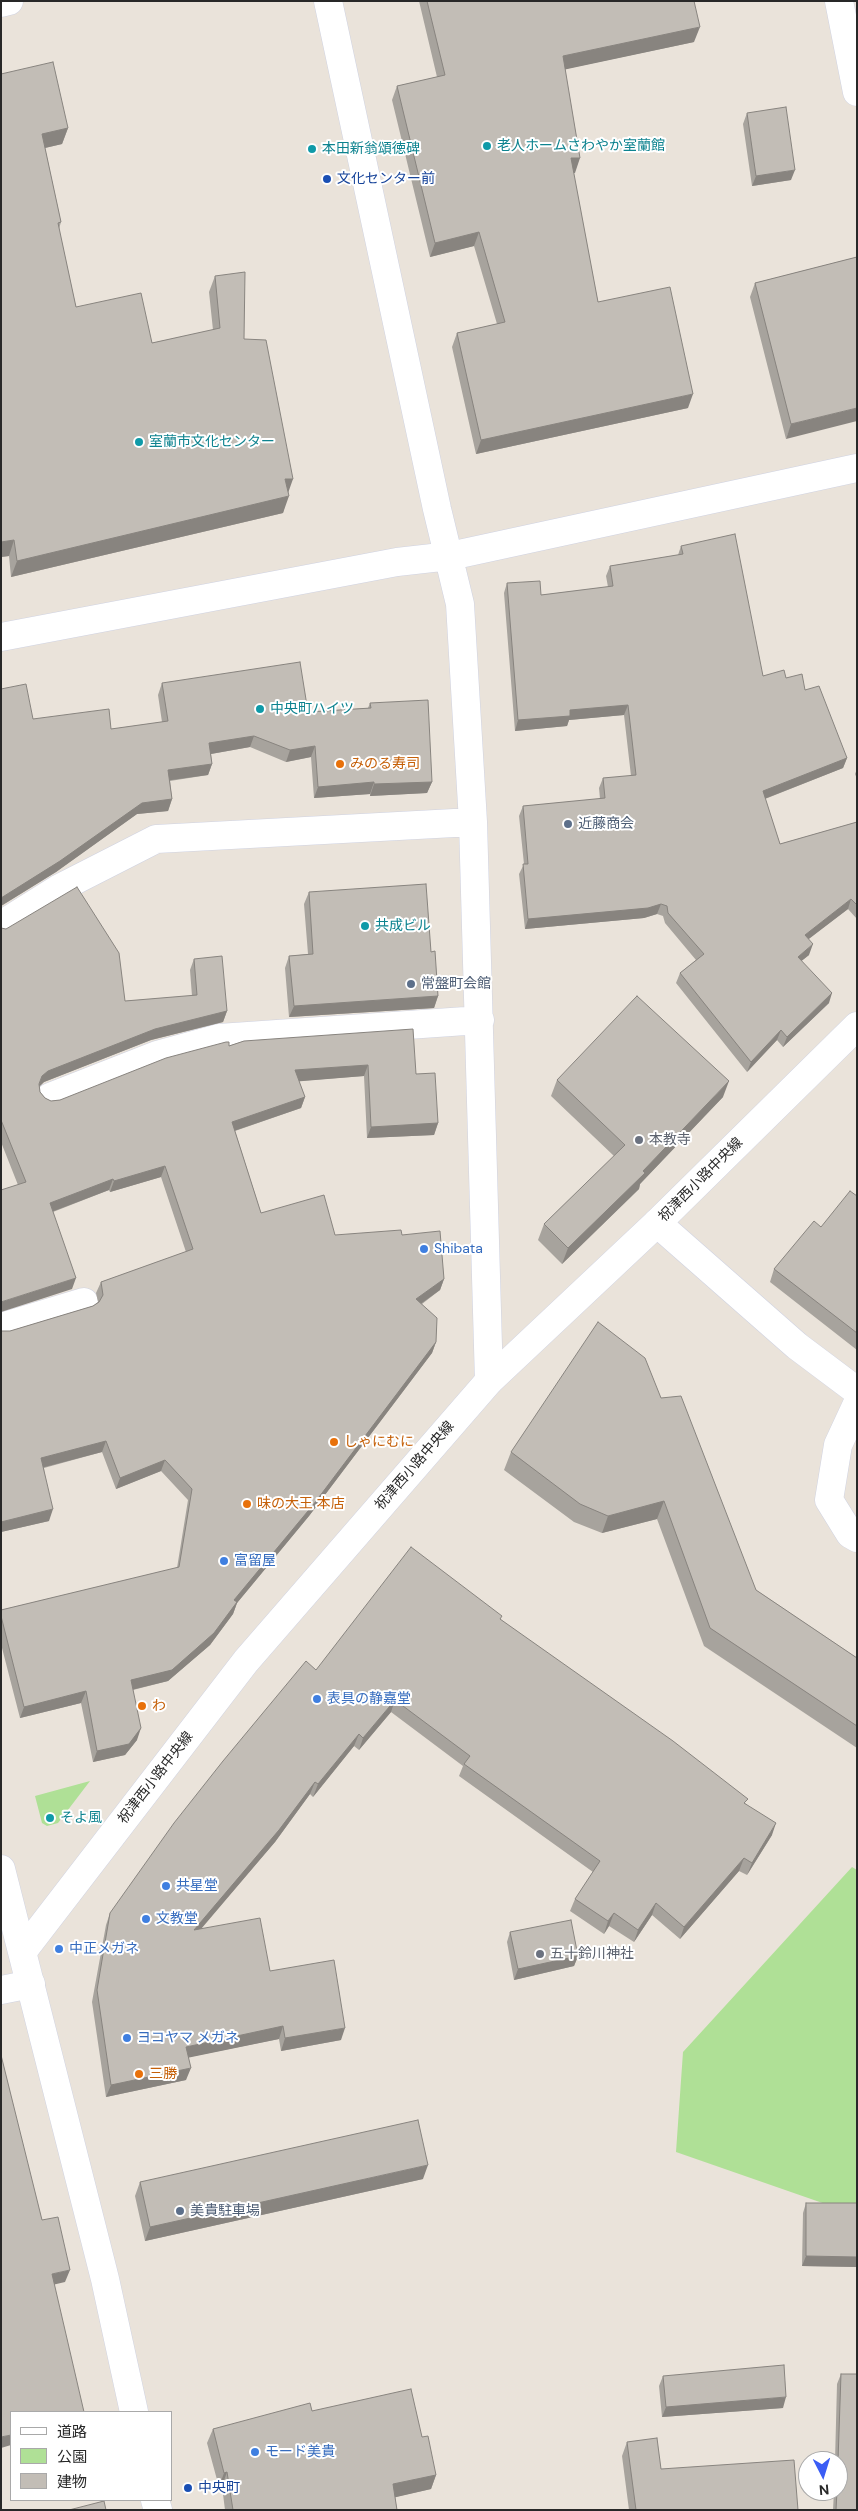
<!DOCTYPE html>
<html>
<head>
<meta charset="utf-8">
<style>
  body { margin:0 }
  #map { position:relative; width:858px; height:2511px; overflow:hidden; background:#eae3da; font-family:"DM Sans","Noto Sans JP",sans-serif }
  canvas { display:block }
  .frame { position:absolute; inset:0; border:2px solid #282828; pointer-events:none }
  .legend { position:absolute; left:10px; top:2411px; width:162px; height:90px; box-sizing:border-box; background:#fff; border:1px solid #a9a9a9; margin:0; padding:6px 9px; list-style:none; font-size:15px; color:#282828 }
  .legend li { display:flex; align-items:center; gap:10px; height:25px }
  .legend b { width:25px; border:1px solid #a9a9a9 }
  .north { position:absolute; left:798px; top:2451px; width:50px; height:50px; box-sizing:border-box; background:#fff; border:1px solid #a9a9a9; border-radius:50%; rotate:175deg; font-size:14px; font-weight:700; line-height:20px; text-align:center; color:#282828 }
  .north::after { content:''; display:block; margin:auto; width:18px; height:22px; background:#3b5df5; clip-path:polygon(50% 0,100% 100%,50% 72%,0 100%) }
</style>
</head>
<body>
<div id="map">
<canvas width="858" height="2511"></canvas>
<div class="frame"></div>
<ul class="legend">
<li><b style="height:6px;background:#fff"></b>道路</li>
<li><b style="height:14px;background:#afe096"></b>公園</li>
<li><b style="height:14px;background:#c2bdb6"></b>建物</li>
</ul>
<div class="north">N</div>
</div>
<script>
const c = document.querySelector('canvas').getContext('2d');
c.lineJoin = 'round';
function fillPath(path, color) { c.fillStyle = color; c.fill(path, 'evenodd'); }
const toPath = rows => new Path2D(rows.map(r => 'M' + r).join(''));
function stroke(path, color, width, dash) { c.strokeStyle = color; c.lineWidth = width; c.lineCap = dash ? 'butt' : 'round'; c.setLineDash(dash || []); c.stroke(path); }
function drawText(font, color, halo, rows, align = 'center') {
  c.font = font + ' "DM Sans","Noto Sans JP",sans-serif'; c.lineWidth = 4; c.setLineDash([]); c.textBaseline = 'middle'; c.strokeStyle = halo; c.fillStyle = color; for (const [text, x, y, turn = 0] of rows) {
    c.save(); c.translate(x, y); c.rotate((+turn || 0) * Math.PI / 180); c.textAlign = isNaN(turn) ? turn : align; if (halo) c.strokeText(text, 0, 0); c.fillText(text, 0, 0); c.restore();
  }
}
fillPath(toPath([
  [90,1781,58,1823,47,1826,42,1823,35,1796],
  [852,1867,857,1870,857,2215,676,2152,683,2052]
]), '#afe096');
const minor = toPath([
  [328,1,437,509,460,604,473,822,489,1381],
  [839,1,857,92],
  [1,3,9,1],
  [1,637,397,562,450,556,857,468],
  [1,925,58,889,156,839,473,822],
  [50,1097,157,1055,219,1038,480,1020],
  [657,1223,797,1346,857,1391],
  [1,1327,84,1302],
  [857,1404,838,1445,829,1500,850,1534,857,1538]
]);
const tertiary = toPath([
  [1,1869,105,2279,134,2412],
  [155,2500,158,2510]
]);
const secondary = toPath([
  [23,1951,246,1661,489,1381,657,1223,857,1026],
  [1,1990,31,1984]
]);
stroke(minor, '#cfd2e1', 29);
stroke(tertiary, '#cfd2e1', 29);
stroke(secondary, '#cfd2e1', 29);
stroke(minor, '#fff', 28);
stroke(tertiary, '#fff', 28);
stroke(secondary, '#fff', 28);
fillPath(toPath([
  [419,1,694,1,694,42,565,69,575,173,573,172,598,302,688,408,476,454,452,347,457,333,497,324,474,246,430,257,392,100,397,86,437,77],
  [1,74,68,128,62,144,45,148,61,222,59,229,76,307,152,343,213,330,209,292,215,276,244,339,288,493,283,513,11,577,9,556,1,557],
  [747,113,791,180,752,186,743,124],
  [857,257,786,439,750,297,755,283],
  [681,546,763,676,786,678,805,690,847,758,843,768,765,799,780,844,857,822,857,919,848,909,808,939,809,955,801,961,829,1003,783,1047,777,1040,747,1072,676,983,680,973,696,960,665,923,663,916,657,914,644,918,525,929,519,874,524,864,519,816,523,806,600,799,599,788,603,778,631,776,624,715,569,720,567,726,515,731,504,593,507,583,541,595,608,587,606,576,610,566,678,555],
  [162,683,308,712,368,708,370,703,432,782,427,793,370,796,370,794,314,798,311,757,286,762,250,747,211,754,212,764,208,775,170,781,172,799,168,811,137,814,56,872,1,906,1,689,33,719,111,729,162,722,158,695],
  [857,769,857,779,855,774],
  [309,892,431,952,438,996,434,1008,289,1017,285,968,289,956,308,954,304,904],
  [1,928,125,1001,192,996,190,970,194,959,227,1011,223,1022,151,1040,44,1082,39,1086,40,1092,45,1098,51,1101,60,1100,244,1041,416,1074,438,1123,434,1135,367,1138,364,1076,299,1081,305,1097,301,1108,235,1131,261,1213,335,1235,402,1235,444,1279,440,1290,422,1304,436,1342,432,1353,309,1516,237,1603,233,1614,210,1645,168,1681,133,1690,137,1740,125,1755,93,1762,81,1703,20,1718,1,1644,1,1610,177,1568,188,1500,161,1471,116,1489,102,1452,44,1468,49,1521,1,1532,1,1331,10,1331,93,1306,98,1302,96,1293,101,1282,186,1252,161,1177,110,1192,109,1190,53,1212,72,1289,18,1185,1,1142],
  [557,1080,723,1097,640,1184,639,1189,562,1264,538,1240,544,1224,614,1156,551,1096],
  [857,1196,857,1350,770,1282,774,1269],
  [661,1398,756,1590,857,1658,857,1748,704,1646,657,1519,602,1533,574,1522,504,1470,511,1452],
  [500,1619,746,1804,772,1835,747,1875,739,1871,680,1939,652,1915,634,1942,609,1926,604,1934,570,1911,575,1899,593,1872,459,1776,463,1766,391,1712,359,1750,354,1746,313,1797,310,1794,275,1842,201,1928,270,1971,341,2040,281,2051,279,2039,189,2057,186,2080,106,2097,92,2002,106,1925,110,1913,316,1670],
  [510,1932,578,1956,574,1966,514,1980,507,1942],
  [423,2179,145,2241,135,2196,140,2182],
  [806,2203,857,2203,857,2267,802,2266,803,2213],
  [841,2374,857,2510,833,2510,834,2491,838,2491,838,2461,835,2461,837,2384],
  [663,2376,783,2408,662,2417,659,2386],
  [312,2411,422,2437,436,2475,431,2489,395,2497,397,2510,225,2510,222,2486,219,2487,207,2443,213,2429],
  [627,2442,661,2469,798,2510,629,2510,622,2456]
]), '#a7a39d');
fillPath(toPath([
  [700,27,694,42,558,71,563,56],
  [68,128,62,144,36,150,42,134],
  [571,158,580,158,575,173,565,172],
  [795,170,791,180,752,186,756,176],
  [479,232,474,246,430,257,435,243],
  [693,394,688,408,476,454,481,440],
  [857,408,857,421,786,439,791,424],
  [285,479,293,479,287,496],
  [289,496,283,513,11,577,17,561],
  [14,540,9,556,1,557,1,542],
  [628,705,624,715,569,720,567,726,515,731,518,720,570,710],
  [254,736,250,747,205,755,209,743],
  [315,746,311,757,286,762,290,750],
  [847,758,843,768,759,801,763,791],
  [212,764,208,775,164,781,168,770],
  [374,782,370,794,314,798,318,787],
  [432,782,427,793,370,796,374,784],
  [172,799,168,811,137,814,56,872,1,906,1,898,142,803],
  [851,899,848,909,801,945,805,935],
  [661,904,657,914,644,918,525,929,528,919],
  [813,944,809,955,794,967,798,957],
  [832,993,829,1003,783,1047,787,1037],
  [438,996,434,1008,289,1017,294,1006],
  [227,1011,223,1022,151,1040,44,1082,38,1088,42,1076,48,1071,155,1029],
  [781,1030,777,1040,747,1072,751,1062],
  [368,1065,364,1076,291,1082,295,1070],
  [729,1081,723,1097,640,1184,639,1189,562,1264,568,1248,643,1171],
  [305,1097,301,1108,228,1133,232,1122],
  [438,1123,434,1135,367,1138,371,1127],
  [165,1166,161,1177,110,1192,114,1181],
  [113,1179,109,1190,46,1214,50,1203],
  [76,1278,72,1289,1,1312,1,1302],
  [444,1279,440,1290,412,1310,416,1299],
  [436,1342,432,1353,309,1516,237,1603,233,1614,210,1645,168,1681,127,1691,131,1680,234,1600],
  [106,1441,102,1452,37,1469,41,1458],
  [165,1460,161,1471,116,1489,120,1478],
  [664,1501,657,1519,602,1533,608,1516],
  [53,1509,49,1521,1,1532,1,1522],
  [86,1691,81,1703,20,1718,24,1707],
  [395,1700,391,1712,359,1750,363,1738],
  [141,1728,137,1740,125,1755,93,1762,97,1751],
  [359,1734,354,1746,313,1797,318,1784],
  [315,1782,310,1794,275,1842,190,1942,194,1930],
  [776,1823,772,1835,747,1875,752,1863],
  [744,1858,739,1871,680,1939,684,1927],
  [656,1903,652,1915,634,1942,638,1930],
  [614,1913,609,1926,604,1934,608,1921],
  [578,1956,574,1966,514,1980,518,1969],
  [283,2026,279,2039,182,2059,186,2047],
  [345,2028,341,2040,281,2051,285,2038],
  [191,2068,186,2080,106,2097,111,2085],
  [428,2165,423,2179,145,2241,150,2227],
  [806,2256,857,2257,857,2267,802,2266],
  [70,2270,65,2282,48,2286,52,2274],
  [786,2397,783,2408,662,2417,666,2407],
  [11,2435,11,2445,1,2448,1,2437],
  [227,2472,222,2486,219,2487,224,2473],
  [436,2475,431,2489,388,2499,393,2484]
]), '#88847f');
const building = toPath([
  [427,1,694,1,700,27,563,56,580,158,571,158,598,302,670,287,693,394,481,440,457,333,505,322,479,232,435,243,397,86,445,75,427,1],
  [53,62,68,128,42,134,61,222,58,223,76,307,141,293,152,343,220,328,215,276,245,272,244,339,266,340,293,479,285,479,289,496,17,561,14,540,1,542,1,74,53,62],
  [786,107,795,170,756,176,747,113,786,107],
  [857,257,857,408,791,424,755,283,857,257],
  [735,534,763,676,784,670,786,678,802,674,805,690,819,686,847,758,763,791,780,844,857,822,857,905,851,899,805,935,813,944,798,957,832,993,787,1037,781,1030,751,1062,680,973,704,954,668,913,667,906,661,904,648,908,528,919,523,864,528,864,523,806,605,798,603,778,636,775,628,705,570,710,570,716,518,720,507,583,540,581,541,595,613,586,610,566,683,554,681,546,735,534],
  [300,662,308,712,371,708,370,703,428,700,432,782,374,784,374,782,318,787,315,746,290,750,254,736,209,743,212,764,168,770,172,799,142,803,60,861,1,898,1,689,26,684,33,719,109,709,111,729,168,721,162,683,300,662],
  [426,884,431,952,435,951,438,996,294,1006,289,956,313,954,309,892,426,884],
  [77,887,119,953,125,1001,197,995,194,959,222,956,227,1011,155,1029,48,1071,42,1076,39,1084,40,1092,45,1098,51,1101,60,1100,166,1058,226,1042,229,1042,229,1046,244,1041,413,1029,416,1074,435,1073,438,1123,371,1127,368,1065,295,1070,305,1097,232,1122,261,1213,324,1195,335,1235,401,1230,402,1235,440,1231,444,1279,416,1299,437,1318,436,1342,313,1505,234,1600,237,1602,214,1633,172,1670,131,1680,141,1728,129,1744,97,1751,86,1691,24,1707,1,1616,1,1610,179,1567,192,1489,165,1460,120,1478,106,1441,41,1458,53,1509,1,1522,1,1331,10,1331,93,1306,99,1302,103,1295,101,1282,193,1249,165,1166,114,1181,113,1179,50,1203,76,1278,1,1302,1,1190,26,1182,1,1120,1,928,6,929,77,887],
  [637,996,729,1081,643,1171,645,1173,568,1248,544,1224,625,1145,557,1080,637,996],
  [850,1191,857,1196,857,1333,774,1269,814,1221,821,1227,850,1191],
  [598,1322,645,1358,661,1398,681,1396,756,1590,857,1658,857,1726,710,1628,664,1501,608,1516,580,1504,511,1452,598,1322],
  [411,1547,502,1616,500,1619,673,1741,748,1799,744,1803,776,1823,752,1863,744,1858,684,1927,656,1903,638,1930,614,1913,608,1921,575,1899,600,1861,464,1764,470,1756,395,1700,363,1738,359,1734,318,1784,315,1782,279,1830,194,1930,260,1918,270,1971,334,1960,345,2028,285,2038,283,2026,186,2047,191,2068,111,2085,97,1990,110,1913,174,1823,223,1761,306,1661,316,1670,411,1547],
  [571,1920,578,1956,518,1969,510,1932,571,1920],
  [1,2055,42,2220,58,2217,70,2270,52,2274,84,2412,11,2412,11,2435,1,2437,1,2055],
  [418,2120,428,2165,150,2227,140,2182,418,2120],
  [806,2203,857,2203,857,2257,806,2256,806,2203],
  [784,2365,786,2397,666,2407,663,2376,784,2365],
  [841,2374,857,2374,857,2510,836,2510,837,2491,838,2491,838,2461,841,2374],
  [411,2389,422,2437,428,2436,436,2475,393,2484,397,2510,233,2510,227,2472,224,2473,213,2429,310,2403,312,2411,411,2389],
  [657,2438,661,2469,794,2460,798,2510,636,2510,627,2442,657,2438],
  [104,2501,106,2510,69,2510,104,2501]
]);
fillPath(building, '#c2bdb6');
stroke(building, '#88847f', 1);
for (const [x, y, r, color] of [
  [487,146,5,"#0f9aa8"],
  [312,149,5,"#0f9aa8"],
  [327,179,5,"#1a4fb4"],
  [139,442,5,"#0f9aa8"],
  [260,709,5,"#0f9aa8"],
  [340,764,5,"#e8710a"],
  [568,824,5,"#5c6f8a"],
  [365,926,5,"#0f9aa8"],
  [411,984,5,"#5c6f8a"],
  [639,1140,5,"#6b7280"],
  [424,1249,5,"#3f7fe0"],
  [334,1442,5,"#e8710a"],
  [247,1504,5,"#e8710a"],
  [224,1561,5,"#3f7fe0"],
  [317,1699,5,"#3f7fe0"],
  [142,1706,5,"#e8710a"],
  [50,1818,5,"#0f9aa8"],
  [166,1886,5,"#3f7fe0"],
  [146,1919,5,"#3f7fe0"],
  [59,1949,5,"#3f7fe0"],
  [540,1954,5,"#6b7280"],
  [127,2038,5,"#3f7fe0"],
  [139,2074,5,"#e8710a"],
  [180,2211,5,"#5c6f8a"],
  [255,2452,5,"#3f7fe0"],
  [188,2488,5,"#1a4fb4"]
]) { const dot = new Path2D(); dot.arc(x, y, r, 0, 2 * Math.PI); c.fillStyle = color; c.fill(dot); stroke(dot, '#fff', 2); }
drawText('14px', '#0d838f', '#fff', [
  ["老人ホームさわやか室蘭館",497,146],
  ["本田新翁頌徳碑",322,149],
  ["室蘭市文化センター",149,442],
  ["中央町ハイツ",270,709],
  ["共成ビル",375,926],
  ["そよ風",60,1818]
], 'left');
drawText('14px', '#164399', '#fff', [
  ["文化センター前",337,179],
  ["中央町",198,2488]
], 'left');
drawText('14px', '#c56008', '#fff', [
  ["みのる寿司",350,764],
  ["しゃにむに",344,1442],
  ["味の大王 本店",257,1504],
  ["わ",152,1706],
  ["三勝",149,2074]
], 'left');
drawText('14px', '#4e5e75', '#fff', [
  ["近藤商会",578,824],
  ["常盤町会館",421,984],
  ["美貴駐車場",190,2211]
], 'left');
drawText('14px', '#5b616d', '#fff', [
  ["本教寺",649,1140],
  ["五十鈴川神社",550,1954]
], 'left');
drawText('14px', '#282828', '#fff', [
  ["祝津西小路中央線",701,1180,-45],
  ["祝津西小路中央線",415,1466,-49],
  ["祝津西小路中央線",156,1778,-52]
]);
drawText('14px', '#366cbe', '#fff', [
  ["Shibata",434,1249],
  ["富留屋",234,1561],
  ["表具の静嘉堂",327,1699],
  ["共星堂",176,1886],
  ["文教堂",156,1919],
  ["中正メガネ",69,1949],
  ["ヨコヤマ メガネ",137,2038],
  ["モード美貴",265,2452]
], 'left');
</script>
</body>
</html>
